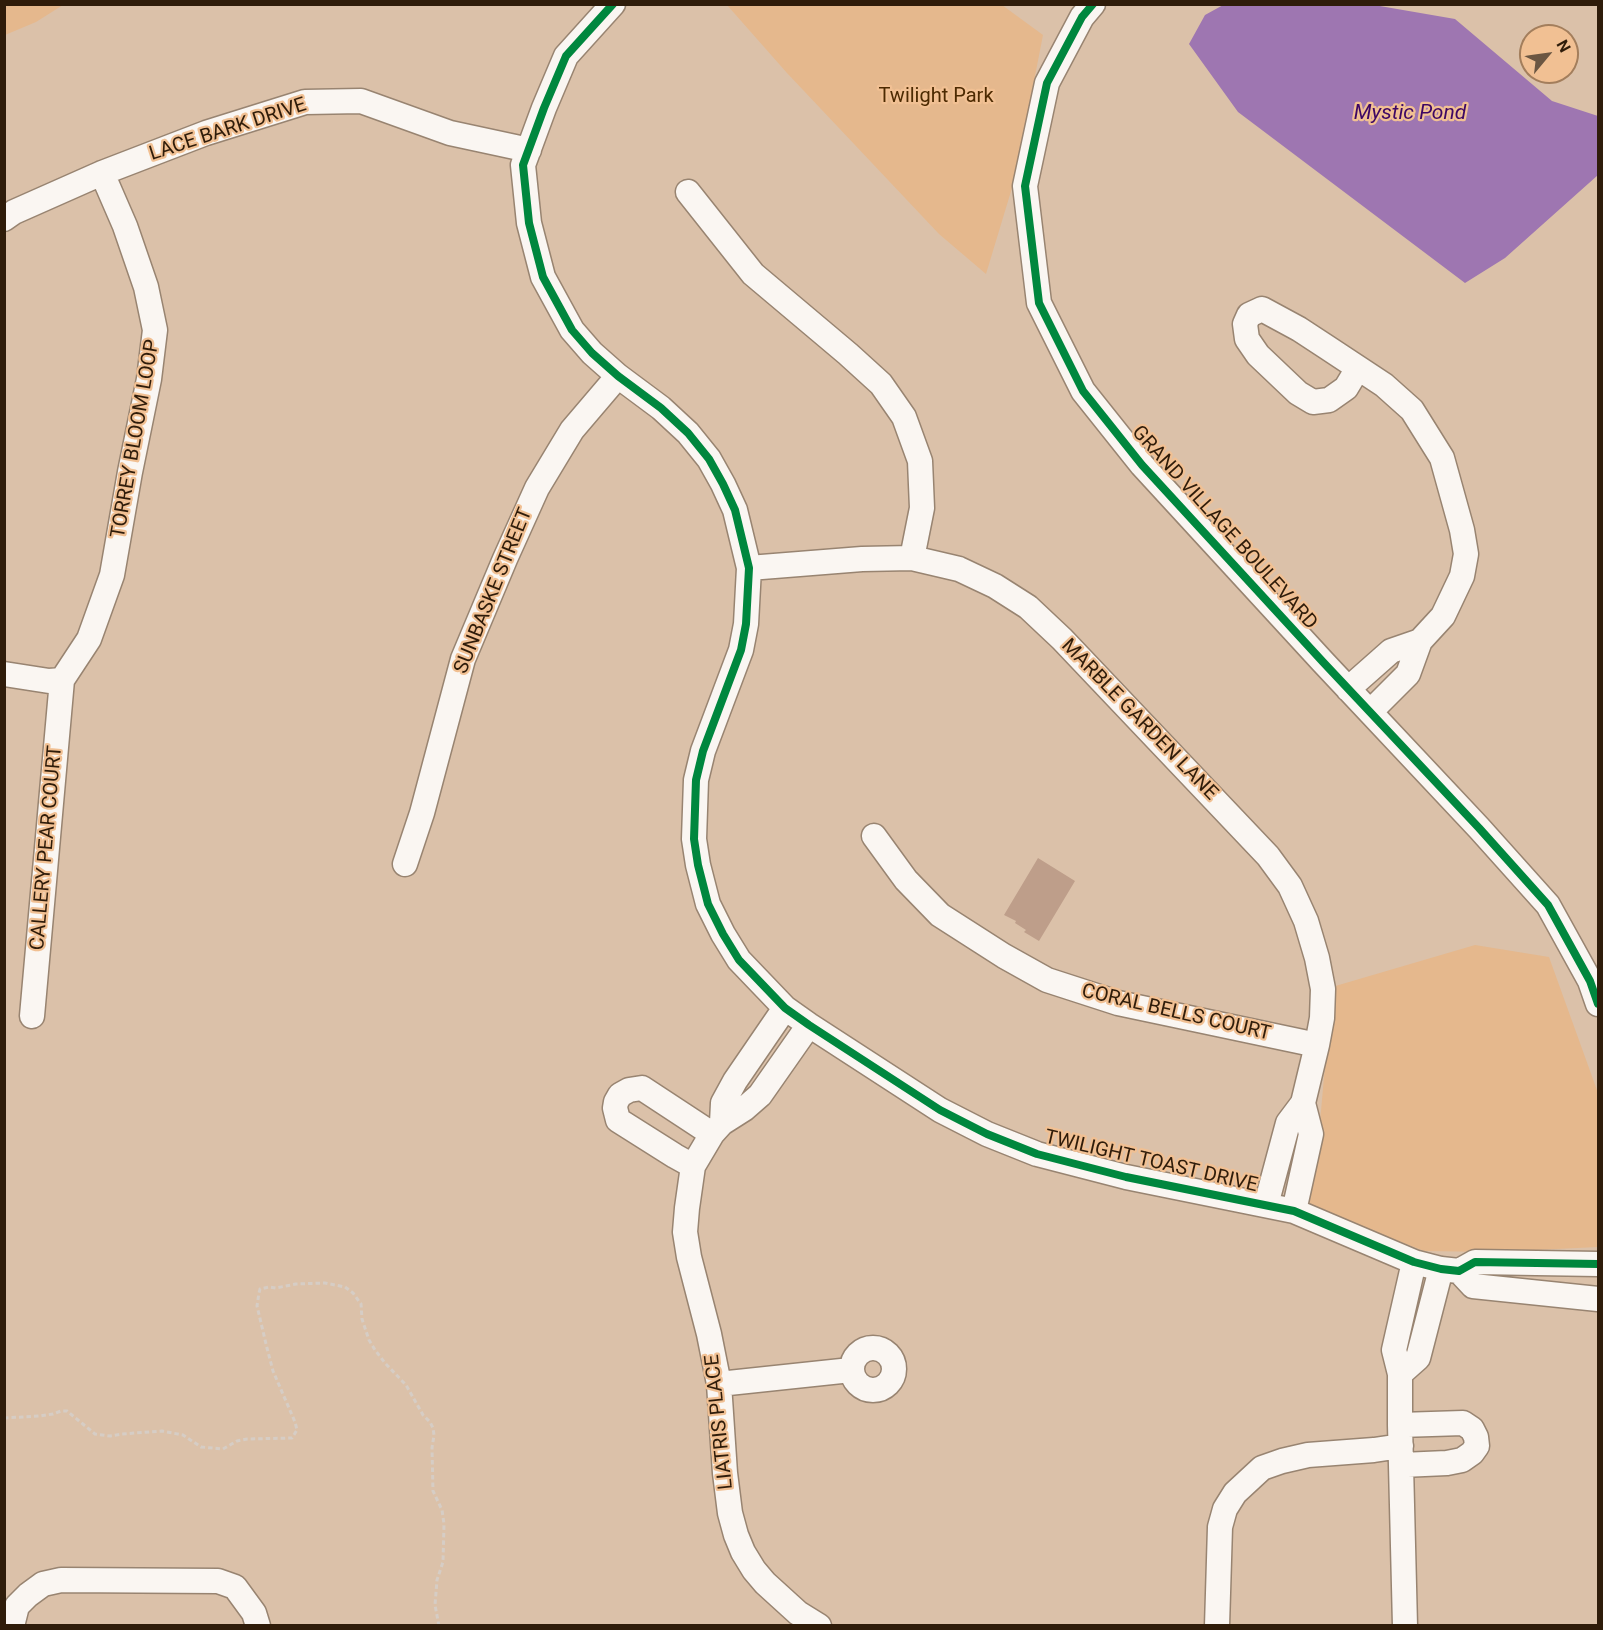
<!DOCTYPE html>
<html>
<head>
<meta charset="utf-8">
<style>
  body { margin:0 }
  #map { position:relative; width:1603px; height:1630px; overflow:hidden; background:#dbc1a9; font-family:Roboto,sans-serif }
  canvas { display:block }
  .frame { position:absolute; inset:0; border:6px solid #2f1c0a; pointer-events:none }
  .north { position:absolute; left:1519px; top:24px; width:60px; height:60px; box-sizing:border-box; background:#f1c093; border:2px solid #a37e5c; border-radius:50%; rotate:61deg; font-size:16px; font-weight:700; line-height:24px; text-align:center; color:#2f1c0a }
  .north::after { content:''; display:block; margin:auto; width:21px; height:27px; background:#6b5642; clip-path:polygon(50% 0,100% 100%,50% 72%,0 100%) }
</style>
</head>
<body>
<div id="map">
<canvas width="1603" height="1630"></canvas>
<div class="frame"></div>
<div class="north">N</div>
</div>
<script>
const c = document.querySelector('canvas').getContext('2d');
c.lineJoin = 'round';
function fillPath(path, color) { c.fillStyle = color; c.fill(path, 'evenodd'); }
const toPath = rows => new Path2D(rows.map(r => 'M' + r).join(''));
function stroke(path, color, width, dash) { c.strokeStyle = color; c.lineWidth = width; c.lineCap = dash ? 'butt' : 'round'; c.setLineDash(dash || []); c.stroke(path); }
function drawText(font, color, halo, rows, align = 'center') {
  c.font = font + ' Roboto,sans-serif'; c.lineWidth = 4.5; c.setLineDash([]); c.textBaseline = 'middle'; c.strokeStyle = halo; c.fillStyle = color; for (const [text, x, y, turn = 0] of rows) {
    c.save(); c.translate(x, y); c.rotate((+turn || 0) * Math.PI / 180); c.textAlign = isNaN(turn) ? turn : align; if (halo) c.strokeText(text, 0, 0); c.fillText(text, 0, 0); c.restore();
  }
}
fillPath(toPath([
  [5,4,63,4,63,5,36,22,5,35],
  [727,5,1002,5,1043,35,1015,178,986,274,939,234,787,73],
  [1475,945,1549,957,1598,1093,1598,1247,1493,1252,1424,1251,1309,1206,1321,1111,1332,987]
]), '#e5b88d');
fillPath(toPath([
  [1225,4,1374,5,1455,19,1552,101,1598,116,1598,175,1505,258,1465,283,1238,112,1189,44,1205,15]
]), '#9e76b1');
fillPath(toPath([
  [1038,858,1075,881,1039,941,1024,932,1026,930,1015,923,1016,921,1004,915]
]), '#be9e8a');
const minor = toPath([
  [613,4,566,56,544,108,523,165,529,223,543,277,572,330,592,353,618,376,661,408,688,433,709,459,723,484,735,510,749,568,746,624,741,650,703,751,696,780,694,839,698,865,708,904,723,934,739,960,785,1008,809,1025,940,1110,987,1134,1037,1154,1126,1177,1294,1211,1414,1262,1441,1269,1459,1271,1475,1262,1598,1264],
  [1093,4,1082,17,1047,83,1025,186,1039,303,1083,391,1142,465,1323,662,1479,828,1548,905,1590,981,1598,1004],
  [688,192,753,274,848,354,881,384,904,417,920,461,922,508,912,558],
  [4,219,14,212,102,173,206,133,305,102,361,101,450,133,529,150],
  [1358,368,1346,388,1329,400,1313,402,1298,393,1258,355,1247,339,1245,324,1249,315,1262,309,1299,329,1328,348,1384,385,1412,410,1442,458,1462,530,1466,554,1462,576,1443,616,1420,641,1408,674,1370,712],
  [749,568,862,559,912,558,959,569,995,586,1028,607,1062,639,1268,856,1290,886,1306,921,1317,958,1323,989,1322,1018,1317,1045,1303,1103,1288,1123,1266,1205],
  [4,674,49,681,62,680,89,639,112,575,130,472,149,379,155,330,146,287,125,226,102,173],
  [1348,689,1391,651,1420,641],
  [874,836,906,880,940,915,1004,956,1047,980,1118,1003,1317,1045],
  [405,864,422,813,463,659,505,559,537,488,572,430,618,376],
  [32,1016,62,680],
  [809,1025,760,1095,744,1109,722,1123,712,1134,693,1166,687,1208,685,1232,689,1257,709,1334,719,1384,725,1473,730,1513,736,1535,743,1552,754,1570,765,1583,798,1613,819,1626],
  [722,1123,723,1103,735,1081,785,1008],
  [693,1166,675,1156,618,1120,615,1108,616,1102,620,1095,629,1090,642,1088,712,1134],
  [1294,1211,1311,1134,1303,1103],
  [1459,1271,1473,1286,1598,1299],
  '852 1369a21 21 0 1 1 42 0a21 21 0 1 1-42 0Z',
  [1400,1374,1418,1358,1441,1269],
  [719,1384,851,1370],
  [1400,1425,1463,1423,1472,1429,1476,1437,1477,1446,1472,1453,1462,1460,1447,1463,1402,1465],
  [12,1626,17,1606,28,1595,43,1584,61,1580,218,1581,235,1587,254,1613,258,1626],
  [1217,1626,1220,1527,1225,1509,1235,1493,1262,1468,1282,1461,1308,1455,1374,1450,1401,1446],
  [1405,1626,1400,1425,1400,1374,1394,1350,1414,1262]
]);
stroke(minor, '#988471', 27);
stroke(toPath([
  [4,1418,40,1416,53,1414,61,1411,67,1411,95,1434,110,1436,122,1434,162,1431,183,1435,201,1447,223,1449,237,1441,247,1439,292,1438,297,1430,295,1422,273,1371,267,1348,257,1306,259,1293,260,1289,269,1287,276,1288,296,1284,325,1283,345,1287,353,1293,361,1304,362,1319,369,1340,375,1350,385,1363,406,1385,423,1415,430,1422,433,1428,434,1435,432,1448,433,1491,442,1510,444,1524,443,1562,437,1580,435,1605,439,1626]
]), '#d6cdc5', 3, [4.5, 3]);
stroke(minor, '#faf6f2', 24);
stroke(toPath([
  [613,4,566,56,544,108,523,165,529,223,543,277,572,330,592,353,618,376,661,408,688,433,709,459,723,484,735,510,749,568,746,624,741,650,703,751,696,780,694,839,698,865,708,904,723,934,739,960,785,1008,809,1025,940,1110,987,1134,1037,1154,1126,1177,1294,1211,1414,1262,1441,1269,1459,1271,1475,1262,1598,1264],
  [1093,4,1082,17,1047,83,1025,186,1039,303,1083,391,1142,465,1323,662,1479,828,1548,905,1590,981,1598,1004]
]), '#00873e', 8);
drawText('20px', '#4c2a02', '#f1c093', [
  ["Twilight Park",936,97]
]);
drawText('20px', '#2f1c0a', '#f1c093', [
  ["LACE BARK DRIVE",228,130,-18],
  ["TORREY BLOOM LOOP",136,439,-80],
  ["GRAND VILLAGE BOULEVARD",1224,528,48],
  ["SUNBASKE STREET",494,591,-68],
  ["MARBLE GARDEN LANE",1139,720,46],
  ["CALLERY PEAR COURT",47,848,-85],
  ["CORAL BELLS COURT",1176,1013,13],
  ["TWILIGHT TOAST DRIVE",1151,1162,13],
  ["LIATRIS PLACE",720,1422,-96]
]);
drawText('italic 21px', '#3d0764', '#f1c093', [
  ["Mystic Pond",1410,114]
]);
</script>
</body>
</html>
